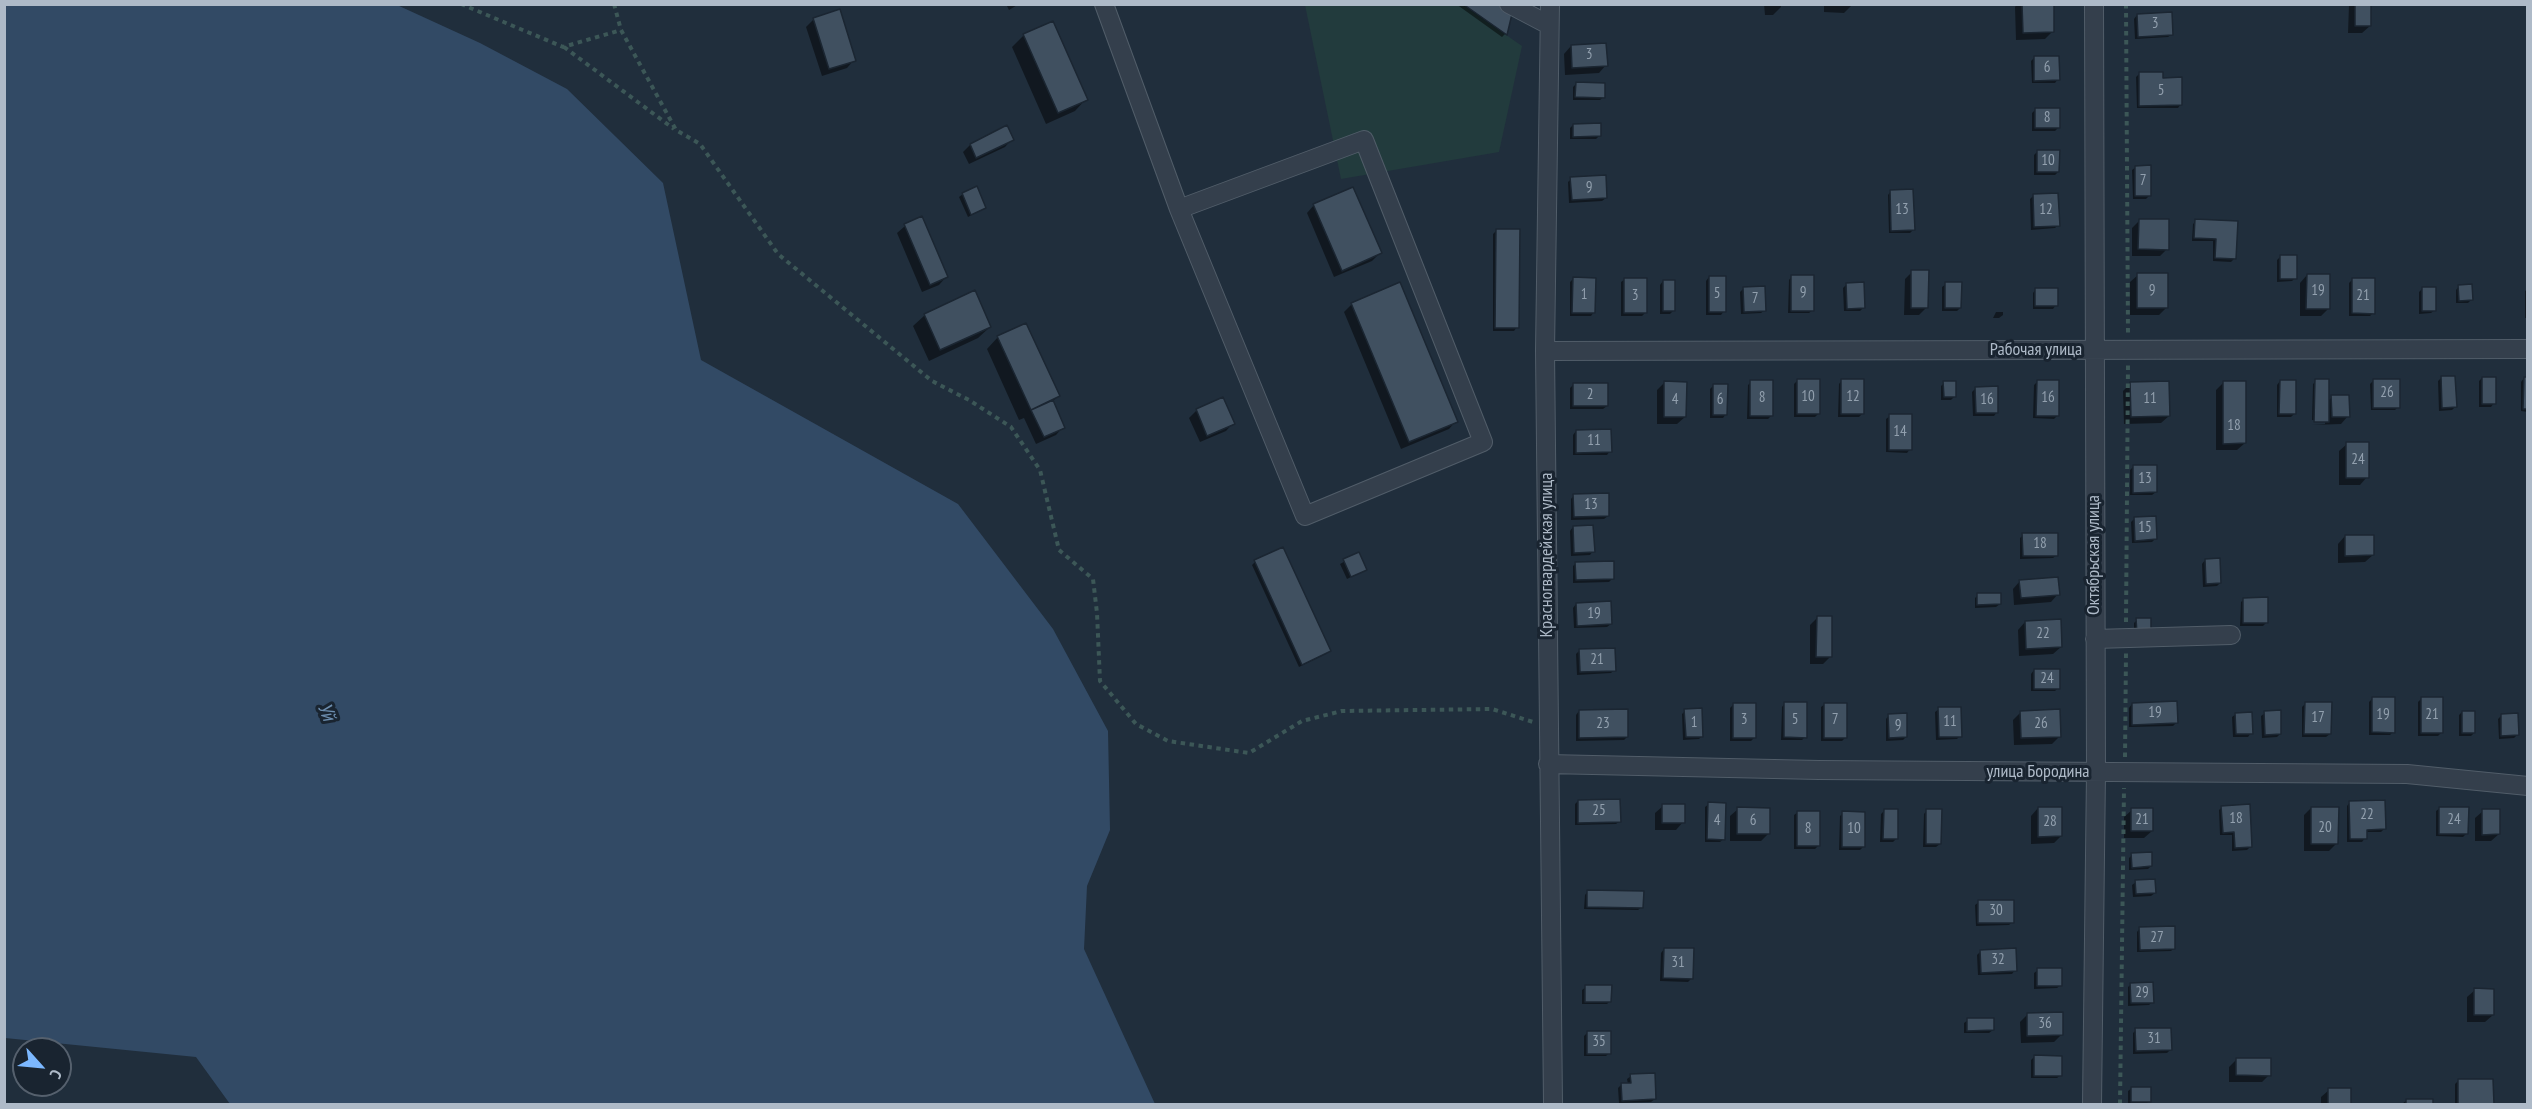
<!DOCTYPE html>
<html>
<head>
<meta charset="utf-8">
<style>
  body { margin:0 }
  #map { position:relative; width:2532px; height:1109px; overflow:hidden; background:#202e3c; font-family:"PT Sans Narrow",sans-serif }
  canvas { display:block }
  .frame { position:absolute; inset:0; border:6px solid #aebac8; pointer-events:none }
  .north { position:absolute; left:12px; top:1037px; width:60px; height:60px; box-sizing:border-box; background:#192430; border:2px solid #55606d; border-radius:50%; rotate:117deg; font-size:16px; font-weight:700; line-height:24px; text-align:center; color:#aebac8 }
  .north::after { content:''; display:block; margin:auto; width:21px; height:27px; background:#7cb8ff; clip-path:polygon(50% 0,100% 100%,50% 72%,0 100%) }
</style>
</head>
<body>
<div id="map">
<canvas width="2532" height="1109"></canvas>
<div class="frame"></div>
<div class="north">С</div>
</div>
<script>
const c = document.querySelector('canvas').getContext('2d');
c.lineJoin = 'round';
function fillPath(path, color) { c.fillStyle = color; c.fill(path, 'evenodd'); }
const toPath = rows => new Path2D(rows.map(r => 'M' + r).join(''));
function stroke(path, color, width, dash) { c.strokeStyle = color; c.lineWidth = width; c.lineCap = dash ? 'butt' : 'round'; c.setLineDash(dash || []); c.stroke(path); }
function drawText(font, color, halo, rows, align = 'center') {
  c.font = font + ' "PT Sans Narrow",sans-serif'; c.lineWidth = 6; c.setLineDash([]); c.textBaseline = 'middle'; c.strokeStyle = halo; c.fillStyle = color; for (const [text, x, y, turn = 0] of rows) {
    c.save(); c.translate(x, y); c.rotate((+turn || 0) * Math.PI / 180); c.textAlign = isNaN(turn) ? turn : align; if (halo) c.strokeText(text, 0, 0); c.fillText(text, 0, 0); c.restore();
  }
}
fillPath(toPath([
  [1305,5,1463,5,1522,46,1499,152,1341,179]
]), '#223b3d');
fillPath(toPath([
  [4,5,397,5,480,43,567,89,663,183,701,360,958,504,1053,629,1108,731,1110,830,1087,886,1084,949,1155,1104,230,1104,196,1057,5,1038]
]), '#324a65');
fillPath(toPath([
  [1006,4,1019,4,1009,10],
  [1456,4,1496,4,1510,15,1505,34,1502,37],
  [1764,4,1781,4,1781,7,1773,15,1765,15],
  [1824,4,1852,4,1852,5,1844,13,1824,12],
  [2017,4,2052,4,2053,31,2045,39,2016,40,2015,7],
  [2370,4,2370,26,2362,33,2348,33,2349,5],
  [2137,15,2172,34,2168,37,2135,39,2134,19],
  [814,19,854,60,847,68,822,76,806,27],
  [1024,35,1086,99,1075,111,1046,124,1012,47],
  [1571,46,1606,65,1599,73,1565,75,1564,54],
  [2034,58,2058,79,2055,83,2032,83,2031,61],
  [2139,74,2162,79,2181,104,2178,108,2137,108,2136,77],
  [1576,84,1604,97,1600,100,1573,100,1573,87],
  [2035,110,2058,128,2055,131,2032,131,2032,113],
  [1573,125,1599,136,1596,139,1570,139,1570,128],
  [1012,139,1005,147,969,164,963,152,970,145],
  [2038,151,2058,172,2055,175,2034,175,2034,155],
  [2136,167,2150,195,2146,199,2133,199,2132,170],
  [1571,179,1606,198,1602,201,1569,203,1568,182],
  [1891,191,1913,230,1910,233,1889,233,1888,195],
  [963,194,985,208,968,217,959,197],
  [2033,196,2058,225,2055,228,2031,230,2030,199],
  [1314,205,1380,253,1372,261,1334,277,1307,213],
  [2139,221,2167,249,2160,256,2132,256,2132,228],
  [2196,221,2236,222,2235,258,2231,262,2213,261,2213,241,2192,241,2193,224],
  [905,226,946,277,939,285,922,292,897,233],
  [1496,231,1517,327,1514,331,1493,331,1493,234],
  [2280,257,2295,278,2292,281,2277,282,2277,260],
  [1912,272,1927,307,1919,315,1904,315,1905,279],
  [2138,275,2166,308,2159,315,2130,315,2130,282],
  [2307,275,2328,309,2321,316,2300,316,2300,283],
  [1792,276,1813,310,1809,313,1788,313,1789,280],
  [1709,277,1724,311,1721,315,1706,315,1706,281],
  [1573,279,1594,312,1591,316,1570,316,1570,282],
  [1625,279,1645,313,1642,316,1621,316,1621,282],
  [2353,279,2373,313,2370,316,2349,316,2349,283],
  [1663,281,1674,310,1670,314,1660,314,1660,285],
  [1847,284,1863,308,1860,311,1844,311,1843,288],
  [1946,284,1960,308,1957,311,1942,311,1942,287],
  [2459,286,2472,299,2468,303,2456,303,2456,290],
  [1744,288,1765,310,1761,313,1741,314,1740,292],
  [2036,289,2056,305,2053,309,2033,309,2033,293],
  [2422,289,2435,310,2431,313,2419,314,2419,292],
  [2528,289,2528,318,2525,318,2525,291],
  [1352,304,1456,421,1449,429,1401,449,1344,312],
  [1996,312,2003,312,2003,315,1999,318,1993,318],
  [925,315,990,327,978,338,929,361,913,326],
  [998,337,1058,396,1052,402,1063,427,1056,435,1036,444,1024,418,1019,420,987,349],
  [2441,378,2455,407,2452,410,2439,411,2438,381],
  [2482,378,2494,403,2491,407,2479,407,2479,381],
  [2524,378,2528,378,2528,412,2521,411,2521,382],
  [1798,380,1818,414,1815,417,1794,417,1794,384],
  [1842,380,1862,414,1859,417,1838,417,1839,384],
  [2374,380,2398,407,2395,410,2371,410,2370,384],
  [2280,381,2294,414,2291,417,2277,417,2277,385],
  [2316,381,2328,401,2332,397,2348,416,2341,424,2312,425,2325,424,2325,421,2312,420,2313,384],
  [1751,382,1771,416,1768,419,1747,419,1748,385],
  [2037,382,2058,415,2054,419,2033,418,2034,385],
  [1664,383,1685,417,1677,424,1657,424,1657,390],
  [1944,383,1955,396,1951,400,1941,400,1941,386],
  [2131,383,2169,416,2161,423,2124,424,2123,391],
  [2223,383,2245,443,2237,450,2216,450,2216,390],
  [1573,385,1607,406,1603,409,1570,409,1570,388],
  [1714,385,1726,414,1723,418,1710,418,1710,389],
  [1976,388,1997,412,1994,416,1973,416,1972,392],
  [1197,410,1233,423,1226,431,1200,442,1189,418],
  [1890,416,1910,449,1907,453,1886,452,1886,419],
  [1576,431,1610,451,1607,455,1573,455,1573,435],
  [2347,444,2367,477,2360,485,2339,485,2339,451],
  [2133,467,2156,492,2152,495,2130,495,2130,470],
  [1574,495,1608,516,1604,519,1571,520,1571,499],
  [2134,519,2155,539,2152,542,2132,543,2131,522],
  [1573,527,1593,551,1590,555,1571,556,1570,531],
  [2023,535,2057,555,2053,558,2020,559,2020,538],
  [2345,536,2373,555,2365,562,2338,563,2338,544],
  [1358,554,1365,570,1347,579,1340,564],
  [2205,560,2220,583,2217,586,2203,587,2202,564],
  [1255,562,1329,651,1326,654,1299,667,1252,565],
  [1576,563,1613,578,1609,582,1573,583,1573,566],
  [2020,581,2058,594,2051,602,2014,605,2013,589],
  [1978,595,2000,604,1996,607,1975,608,1975,598],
  [2244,599,2267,622,2263,626,2240,626,2241,602],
  [1576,604,1611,624,1607,627,1574,628,1573,608],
  [1817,618,1830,657,1823,664,1810,664,1810,625],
  [2149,619,2134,636,2134,623,2137,620],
  [2025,622,2061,647,2053,654,2019,656,2018,630],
  [1580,650,1614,670,1611,673,1577,675,1576,654],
  [2034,670,2058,688,2055,691,2031,691,2031,674],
  [2373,698,2393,732,2390,735,2369,735,2369,702],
  [2422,698,2442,732,2438,736,2418,736,2418,702],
  [1785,703,1805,737,1802,740,1781,740,1782,707],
  [2306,703,2330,734,2326,737,2302,737,2302,707],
  [1734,704,1754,738,1751,741,1730,741,1730,708],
  [1825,704,1845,738,1842,741,1821,741,1821,707],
  [2132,704,2176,723,2173,726,2129,727,2129,708],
  [1939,709,1960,736,1957,739,1936,740,1935,712],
  [1579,711,1627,737,1624,740,1576,741,1576,715],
  [1685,711,1702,736,1699,739,1683,740,1682,714],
  [2021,712,2060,736,2052,744,2014,745,2013,720],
  [2462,712,2474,733,2471,736,2459,736,2459,715],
  [2265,713,2280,734,2277,737,2262,738,2261,716],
  [2236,714,2251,733,2248,737,2233,737,2232,717],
  [1889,715,1906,737,1903,740,1886,741,1886,719],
  [2501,716,2517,735,2514,738,2499,739,2498,719],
  [1578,801,1620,821,1616,824,1575,825,1575,804],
  [2350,802,2384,829,2381,832,2365,832,2365,838,2362,842,2347,842,2347,806],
  [1709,804,1724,839,1720,842,1705,842,1705,807],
  [1663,806,1683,822,1676,830,1655,830,1655,813],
  [2222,807,2250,847,2247,850,2232,851,2232,835,2220,835,2219,810],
  [2038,808,2061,836,2054,843,2031,844,2031,816],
  [2311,808,2337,843,2329,851,2304,851,2304,815],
  [2440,808,2467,833,2463,837,2436,836,2436,811],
  [1738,809,1768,834,1761,841,1730,841,1730,816],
  [1927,810,1940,844,1936,847,1923,847,1924,814],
  [2132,810,2152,831,2144,838,2124,838,2124,817],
  [1884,811,1896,839,1893,842,1880,842,1881,814],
  [2483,811,2499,834,2491,841,2475,841,2475,818],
  [1798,812,1818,846,1815,849,1794,849,1794,815],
  [1843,813,1863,847,1860,850,1839,850,1840,816],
  [2132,855,2151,866,2148,869,2129,870,2129,858],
  [2136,882,2155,893,2151,896,2133,897,2132,885],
  [1588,891,1642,907,1638,910,1584,909,1585,895],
  [1979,902,2012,922,2009,925,1976,926,1975,905],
  [2140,928,2174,948,2171,951,2137,952,2137,932],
  [1664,949,1692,978,1688,982,1660,981,1661,953],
  [1981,951,2015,970,2012,974,1978,975,1977,955],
  [2038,970,2061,985,2057,988,2034,989,2034,973],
  [2131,984,2152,1002,2149,1005,2128,1006,2128,987],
  [1586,987,1610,1001,1607,1004,1582,1004,1582,990],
  [2475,990,2493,1015,2485,1022,2467,1022,2467,997],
  [2028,1014,2061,1035,2054,1042,2021,1043,2020,1022],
  [1968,1020,1993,1030,1989,1033,1964,1033,1964,1023],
  [2136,1030,2170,1050,2167,1053,2133,1054,2133,1033],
  [1587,1033,1609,1053,1606,1056,1584,1056,1584,1036],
  [2034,1057,2061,1075,2057,1078,2031,1078,2031,1060],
  [2236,1060,2269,1075,2262,1082,2229,1082,2229,1067],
  [1631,1076,1655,1099,1651,1102,1619,1103,1618,1088,1622,1084,1628,1084,1627,1079],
  [2492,1080,2492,1104,2455,1104,2455,1084,2458,1081],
  [2132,1088,2149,1101,2146,1104,2128,1104,2128,1091],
  [2329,1090,2349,1090,2349,1104,2321,1104,2321,1097],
  [2407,1100,2431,1100,2431,1104,2402,1104]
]), '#0007');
const building = toPath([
  [1463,4,1498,4,1512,14,1507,35,1463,4],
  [2022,4,2054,4,2054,32,2023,33,2022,4],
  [2355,4,2371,4,2371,26,2355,26,2355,4],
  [840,9,856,61,829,69,813,18,840,9],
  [2172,12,2173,35,2138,37,2137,14,2172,12],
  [1053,21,1088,100,1058,113,1023,34,1053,21],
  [1606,43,1608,66,1572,68,1571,45,1606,43],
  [2034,56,2059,56,2060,80,2034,81,2034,56],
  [2139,72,2163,72,2163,78,2182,77,2182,105,2139,106,2139,72],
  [1576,82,1605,83,1605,98,1575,97,1576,82],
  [2035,108,2060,108,2060,128,2035,128,2035,108],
  [1601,123,1601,136,1573,137,1573,124,1601,123],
  [1007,125,1014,140,976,158,970,144,1007,125],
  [2037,150,2060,150,2059,172,2037,172,2037,150],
  [2151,165,2151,196,2135,196,2135,166,2151,165],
  [1606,175,1607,198,1572,200,1570,177,1606,175],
  [977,186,986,208,971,215,962,193,977,186],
  [1353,187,1382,253,1342,271,1313,204,1353,187],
  [1913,189,1915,230,1891,231,1890,190,1913,189],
  [2058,193,2060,226,2034,227,2033,194,2058,193],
  [922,216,948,277,930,285,904,224,922,216],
  [2139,219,2169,219,2169,250,2138,249,2139,219],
  [2195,219,2238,221,2236,259,2215,258,2216,239,2194,238,2195,219],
  [1496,229,1520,229,1519,328,1495,328,1496,229],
  [2280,255,2297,255,2297,279,2280,279,2280,255],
  [1911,270,1929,270,1928,308,1911,308,1911,270],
  [2137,273,2168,273,2168,308,2137,308,2137,273],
  [2307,274,2330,274,2330,309,2306,309,2307,274],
  [1791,275,1814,275,1814,311,1791,311,1791,275],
  [1709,276,1726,276,1726,312,1709,312,1709,276],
  [1573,277,1596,278,1595,313,1572,313,1573,277],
  [1624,278,1647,278,1647,313,1624,313,1624,278],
  [2352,278,2375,278,2375,314,2352,313,2352,278],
  [1663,280,1675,280,1675,311,1663,311,1663,280],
  [1400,282,1458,422,1409,442,1351,303,1400,282],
  [1864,282,1865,308,1847,309,1846,283,1864,282],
  [1945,282,1962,282,1961,308,1945,308,1945,282],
  [2472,284,2473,300,2459,301,2458,285,2472,284],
  [1765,286,1766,311,1744,312,1743,287,1765,286],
  [2422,287,2436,287,2436,311,2422,311,2422,287],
  [2035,288,2058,288,2058,306,2035,306,2035,288],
  [975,290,991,327,940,350,924,314,975,290],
  [1026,323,1060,396,1031,410,997,336,1026,323],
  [2441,376,2455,376,2457,407,2442,408,2441,376],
  [2482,377,2496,377,2496,404,2482,404,2482,377],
  [2524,377,2528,377,2528,409,2523,409,2524,377],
  [1797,379,1820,379,1820,414,1797,414,1797,379],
  [1841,379,1864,379,1864,414,1841,414,1841,379],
  [2315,379,2329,379,2329,422,2314,422,2315,379],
  [2373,379,2400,379,2400,408,2373,408,2373,379],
  [1750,380,1773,380,1773,416,1750,416,1750,380],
  [2037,380,2059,380,2059,416,2036,416,2037,380],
  [2280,380,2296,380,2296,414,2279,414,2280,380],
  [1664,381,1687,382,1686,417,1664,417,1664,381],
  [1943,381,1956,381,1956,397,1944,397,1943,381],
  [2169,381,2170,416,2131,417,2130,382,2169,381],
  [2223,381,2246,381,2246,443,2223,444,2223,381],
  [1573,383,1608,383,1608,406,1573,406,1573,383],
  [1713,384,1728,384,1727,415,1713,415,1713,384],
  [1998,386,1998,413,1976,413,1975,387,1998,386],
  [2331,395,2349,395,2350,417,2332,417,2331,395],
  [1223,397,1235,424,1207,436,1196,409,1223,397],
  [1053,400,1065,428,1044,437,1031,410,1053,400],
  [1889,414,1912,414,1912,450,1889,450,1889,414],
  [1611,429,1612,452,1576,453,1576,430,1611,429],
  [2346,442,2369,442,2369,478,2346,478,2346,442],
  [2133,465,2157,465,2157,492,2133,493,2133,465],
  [1609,493,1609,516,1574,517,1573,494,1609,493],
  [2156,516,2157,539,2135,541,2134,517,2156,516],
  [1593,525,1595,552,1574,553,1573,526,1593,525],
  [2022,533,2058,533,2058,556,2023,556,2022,533],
  [2345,535,2374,535,2374,555,2345,556,2345,535],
  [1283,547,1331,651,1302,665,1254,560,1283,547],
  [1359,552,1367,570,1351,577,1343,559,1359,552],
  [2220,558,2221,583,2206,584,2205,559,2220,558],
  [1614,561,1614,579,1576,580,1575,562,1614,561],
  [2058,577,2060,595,2021,598,2019,580,2058,577],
  [1977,593,2001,593,2001,604,1977,605,1977,593],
  [2268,597,2268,623,2243,623,2243,598,2268,597],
  [1611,601,1612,624,1577,626,1576,603,1611,601],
  [1817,616,1832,616,1832,657,1816,657,1817,616],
  [2136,618,2151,618,2151,633,2137,634,2136,618],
  [2061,619,2062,647,2026,649,2025,621,2061,619],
  [1615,648,1616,671,1580,672,1579,649,1615,648],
  [2034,669,2060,669,2060,689,2034,689,2034,669],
  [2372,697,2395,697,2395,733,2372,732,2372,697],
  [2421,697,2443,697,2443,733,2421,733,2421,697],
  [2177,701,2178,723,2132,725,2132,703,2177,701],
  [1784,702,1807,702,1807,738,1784,737,1784,702],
  [2305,702,2332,702,2331,734,2304,734,2305,702],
  [1733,703,1756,703,1756,738,1733,738,1733,703],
  [1824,703,1847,703,1847,738,1824,738,1824,703],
  [1938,707,1961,707,1962,737,1939,737,1938,707],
  [1702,708,1703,737,1686,737,1684,709,1702,708],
  [1628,709,1628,737,1579,738,1579,710,1628,709],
  [2060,709,2061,737,2021,738,2020,711,2060,709],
  [2281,710,2281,734,2265,735,2264,711,2281,710],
  [2462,711,2475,711,2475,733,2462,733,2462,711],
  [2252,712,2253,734,2236,734,2235,713,2252,712],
  [1907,713,1907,737,1889,738,1888,714,1907,713],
  [2518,713,2519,735,2501,736,2501,714,2518,713],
  [1620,799,1621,822,1578,823,1578,800,1620,799],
  [2385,800,2386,829,2367,830,2367,839,2350,839,2349,801,2385,800],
  [1708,802,1726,803,1725,840,1707,839,1708,802],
  [1662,804,1685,804,1685,823,1662,823,1662,804],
  [2250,804,2252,847,2235,848,2234,832,2223,833,2221,806,2250,804],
  [1737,807,1770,808,1770,834,1737,834,1737,807],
  [2038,807,2062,807,2062,836,2038,837,2038,807],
  [2311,807,2339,807,2338,844,2311,844,2311,807],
  [2439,807,2469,807,2468,834,2439,834,2439,807],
  [2131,808,2153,808,2153,831,2131,831,2131,808],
  [1884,809,1898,809,1898,839,1883,839,1884,809],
  [1926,809,1942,809,1941,844,1926,844,1926,809],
  [2482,809,2500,809,2500,834,2482,835,2482,809],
  [1797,811,1820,811,1820,846,1797,846,1797,811],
  [1842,811,1865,812,1865,847,1842,847,1842,811],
  [2152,852,2152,866,2132,868,2131,853,2152,852],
  [2155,879,2156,893,2136,894,2135,880,2155,879],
  [1587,890,1644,891,1643,908,1587,907,1587,890],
  [1978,900,2014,900,2014,923,1978,923,1978,900],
  [2175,926,2175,949,2140,950,2139,927,2175,926],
  [1664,948,1694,948,1693,979,1663,978,1664,948],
  [2016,948,2017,971,1981,973,1980,950,2016,948],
  [2037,968,2062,968,2062,986,2037,986,2037,968],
  [2153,982,2154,1003,2131,1003,2130,983,2153,982],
  [1585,985,1612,985,1611,1002,1585,1002,1585,985],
  [2474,988,2494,989,2494,1015,2474,1015,2474,988],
  [2063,1012,2063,1035,2027,1036,2027,1013,2063,1012],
  [1967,1018,1994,1018,1994,1030,1967,1031,1967,1018],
  [2135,1028,2171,1028,2172,1050,2136,1051,2135,1028],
  [1587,1031,1611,1031,1611,1054,1587,1054,1587,1031],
  [2034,1055,2062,1056,2062,1076,2034,1076,2034,1055],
  [2236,1058,2271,1058,2271,1076,2236,1075,2236,1058],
  [1655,1073,1656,1099,1622,1101,1621,1083,1631,1083,1630,1074,1655,1073],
  [2458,1079,2493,1079,2494,1104,2458,1104,2458,1079],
  [2131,1087,2151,1087,2151,1102,2131,1102,2131,1087],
  [2328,1088,2351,1088,2351,1104,2328,1104,2328,1088],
  [2406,1099,2433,1099,2433,1104,2406,1104,2406,1099]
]);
fillPath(building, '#405060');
stroke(building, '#1b2632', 1.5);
const minor = toPath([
  [1104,4,1179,209,1305,516,1483,442,1364,140,1179,209],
  [1509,4,1549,25],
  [1550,4,1545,351,1553,1104],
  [1545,351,2528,349],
  [2095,639,2231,635],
  [1548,764,1819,770,2407,774,2528,786],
  [2092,1104,2096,772,2094,4]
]);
stroke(minor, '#515d69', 20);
stroke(toPath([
  [461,4,563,47,621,30],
  [614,4,621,30,676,130,700,144,778,254,932,381,969,400,1011,427,1040,470,1059,550,1093,579,1097,613,1100,681,1136,724,1168,741,1249,753,1302,721,1342,711,1492,709,1533,722],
  [2126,4,2128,334],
  [564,47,674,129],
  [2126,622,2128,365],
  [2125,757,2126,653],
  [2120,1104,2124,788]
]), '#3c5757', 4, [4.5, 4.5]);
stroke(minor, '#343f4c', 18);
drawText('15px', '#92a0ae', null, [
  ["3",2155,24],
  ["3",1589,55],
  ["6",2047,68],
  ["5",2161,91],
  ["8",2047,118],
  ["10",2048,161],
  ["7",2143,181],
  ["9",1589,188],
  ["13",1902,210],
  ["12",2046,210],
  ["9",2152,291],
  ["19",2318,291],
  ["9",1803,293],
  ["5",1717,294],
  ["1",1584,295],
  ["3",1635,296],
  ["21",2363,296],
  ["7",1755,299],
  ["26",2387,393],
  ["2",1590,395],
  ["10",1808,397],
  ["12",1853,397],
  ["8",1762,398],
  ["16",2048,398],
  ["11",2150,399],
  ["4",1675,400],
  ["6",1720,400],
  ["16",1987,400],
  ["18",2234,426],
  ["14",1900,432],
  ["11",1594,441],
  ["24",2358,460],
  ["13",2145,479],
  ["13",1591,505],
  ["15",2145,528],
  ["18",2040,544],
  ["19",1594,614],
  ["22",2043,634],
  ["21",1597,660],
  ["24",2047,679],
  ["19",2155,713],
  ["19",2383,715],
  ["21",2432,715],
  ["17",2318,718],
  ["3",1744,720],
  ["5",1795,720],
  ["7",1835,720],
  ["11",1950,722],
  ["1",1694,723],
  ["23",1603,724],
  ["26",2041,724],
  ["9",1898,726],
  ["25",1599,811],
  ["22",2367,815],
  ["18",2236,819],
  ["21",2142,820],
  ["24",2454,820],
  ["4",1717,821],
  ["6",1753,821],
  ["28",2050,822],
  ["20",2325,828],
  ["8",1808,829],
  ["10",1854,829],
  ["30",1996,911],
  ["27",2157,938],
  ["32",1998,960],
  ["31",1678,963],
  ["29",2142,993],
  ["36",2045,1024],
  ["31",2154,1039],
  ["35",1599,1042]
]);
drawText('18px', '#aebac8', '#192430', [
  ["Рабочая улица",2036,350],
  ["Красногвардейская улица",1547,555,-90],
  ["Октябрьская улица",2094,555,-90],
  ["улица Бородина",2038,772]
]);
drawText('italic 20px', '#6c8dae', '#192430', [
  ["Уй",326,712,67]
]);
</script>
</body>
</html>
